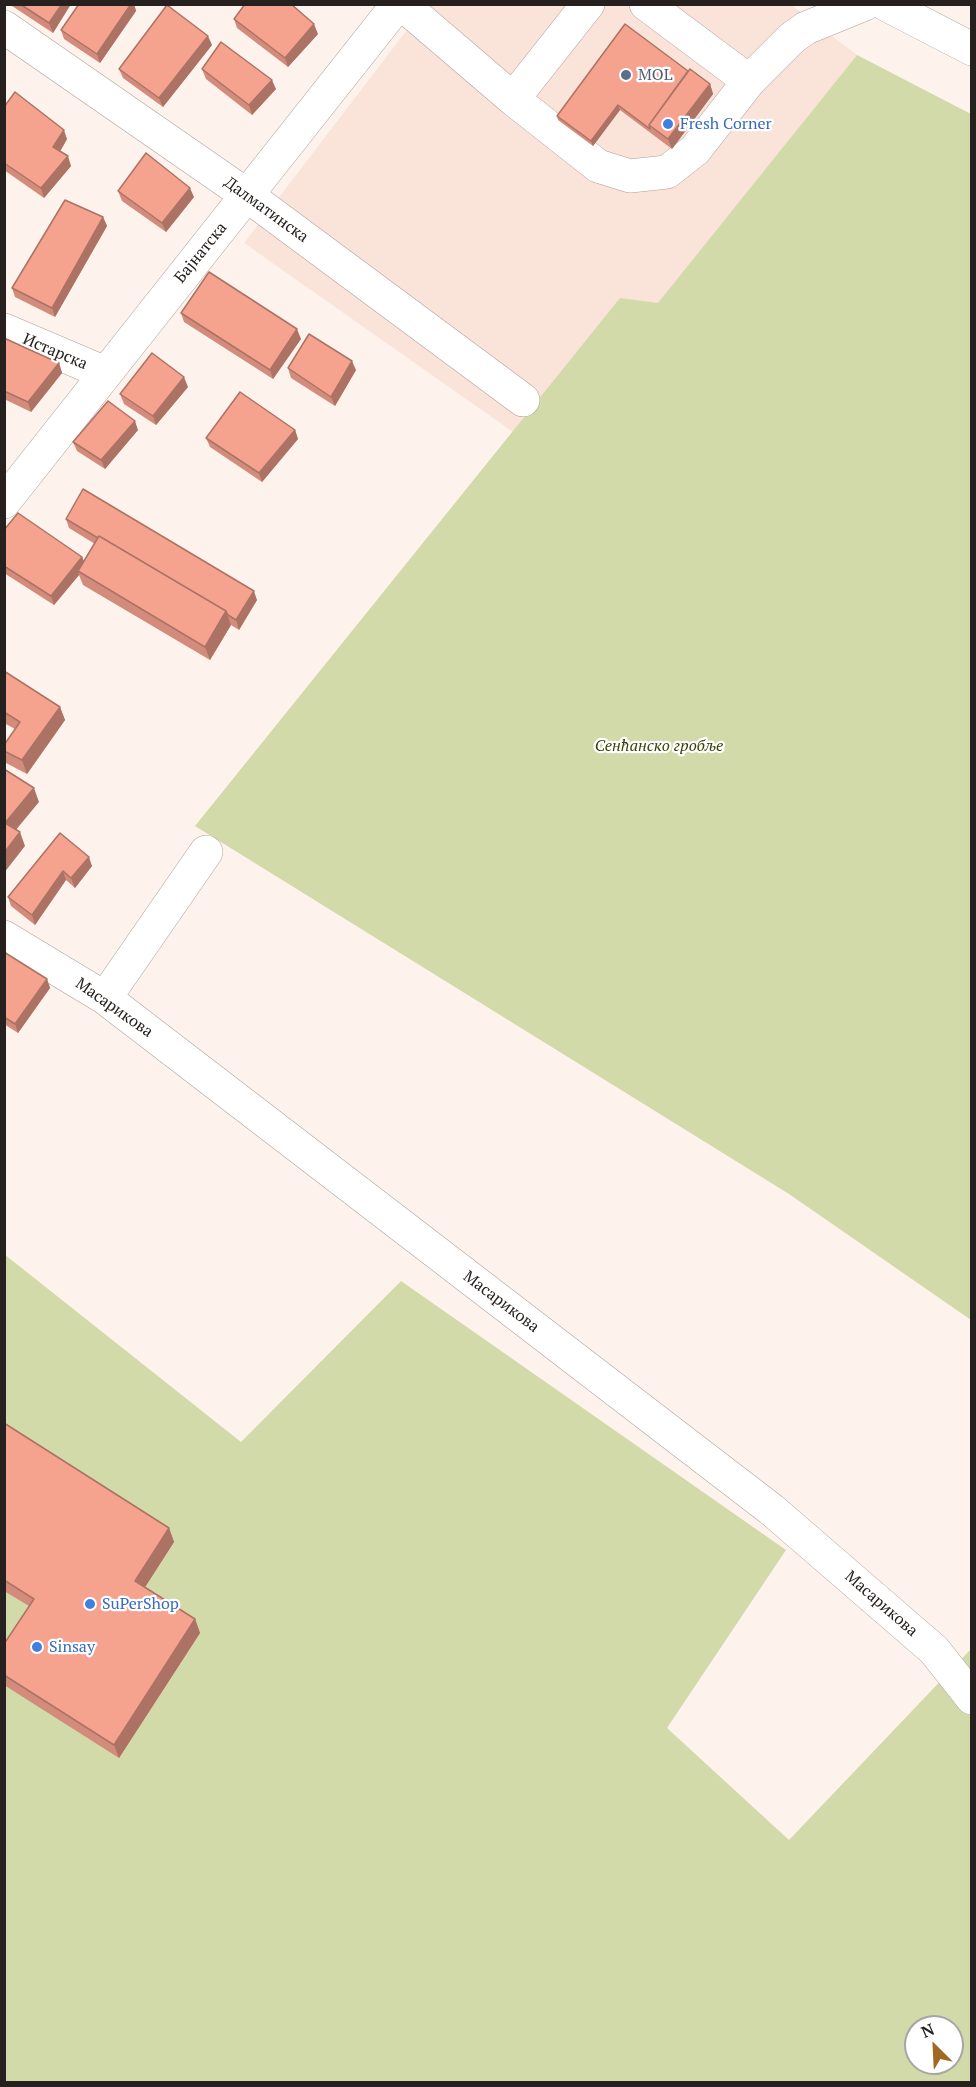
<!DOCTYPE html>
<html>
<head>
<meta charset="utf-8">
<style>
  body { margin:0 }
  #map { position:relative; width:976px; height:2087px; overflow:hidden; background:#fef2ed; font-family:"PT Serif",serif }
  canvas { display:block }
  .frame { position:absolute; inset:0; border:6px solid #26211e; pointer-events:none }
  .north { position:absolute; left:904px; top:2015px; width:60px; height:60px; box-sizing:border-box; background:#fff; border:2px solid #a8a6a5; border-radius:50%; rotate:336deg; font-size:16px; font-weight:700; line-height:24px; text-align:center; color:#26211e }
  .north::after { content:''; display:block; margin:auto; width:21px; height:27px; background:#9f6923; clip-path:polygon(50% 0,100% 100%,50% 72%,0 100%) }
</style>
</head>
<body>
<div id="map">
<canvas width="976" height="2087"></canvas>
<div class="frame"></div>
<div class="north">N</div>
</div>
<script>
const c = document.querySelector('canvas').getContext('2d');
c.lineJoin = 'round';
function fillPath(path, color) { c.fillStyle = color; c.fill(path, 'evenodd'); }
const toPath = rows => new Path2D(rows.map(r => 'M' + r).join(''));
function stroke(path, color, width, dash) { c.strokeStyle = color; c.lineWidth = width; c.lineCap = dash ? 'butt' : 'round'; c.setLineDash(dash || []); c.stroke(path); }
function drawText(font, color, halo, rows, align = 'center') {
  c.font = font + ' "PT Serif",serif'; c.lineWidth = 4.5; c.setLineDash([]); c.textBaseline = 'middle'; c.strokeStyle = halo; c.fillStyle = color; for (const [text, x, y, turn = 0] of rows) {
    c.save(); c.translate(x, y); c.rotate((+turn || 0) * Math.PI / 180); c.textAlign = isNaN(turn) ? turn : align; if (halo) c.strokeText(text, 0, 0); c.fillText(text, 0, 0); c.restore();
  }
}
fillPath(toPath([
  [426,5,791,5,857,55,658,304,620,299,513,432,244,243]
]), '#fae3d9');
fillPath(toPath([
  [857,55,971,114,971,1320,789,1194,195,826,620,298,658,303],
  [4,1254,241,1442,401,1281,786,1550,667,1728,789,1840,971,1649,971,2082,5,2082],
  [916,2027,952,2027,952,2063,916,2063]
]), '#d2daaa');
const minor = toPath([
  [402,4,513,99,588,4],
  [646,4,749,81],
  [885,4,972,49],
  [4,27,248,196,523,400],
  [513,99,598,166,630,176,667,172,695,150,749,81,792,38,806,28,865,4],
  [4,330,105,373],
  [4,937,105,998,772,1510,934,1650,972,1698],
  [105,998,206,852]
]);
const major = toPath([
  [4,502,398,4]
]);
stroke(minor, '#afa19b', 34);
stroke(major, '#afa19b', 34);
stroke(minor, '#fff', 33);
stroke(major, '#fff', 33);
fillPath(toPath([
  [9,4,71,4,53,33],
  [79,4,134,4,136,11,100,63,64,39,61,30],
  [234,19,318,34,288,67,237,28],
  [212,45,163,107,123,78,119,69],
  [202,69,276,89,252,115,206,79],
  [688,71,710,84,713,94,672,149,620,110,593,146,558,120,557,116],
  [4,107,67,139,60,151,71,166,44,198,4,170],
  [118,191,194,197,166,232,122,201],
  [103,217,107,226,55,317,15,297,12,288],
  [181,313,301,339,273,379,184,322],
  [4,338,59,363,62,373,31,412,4,399],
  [288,368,356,370,335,406,291,378],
  [188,387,156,425,124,404,120,394],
  [138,430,105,469,77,451,73,442],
  [295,430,298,439,262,482,210,447,206,438],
  [66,519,257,600,239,630,231,625,210,660,83,585,79,575,54,605,4,573,4,530,82,557,84,561,95,544,69,528],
  [4,671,60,707,65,720,27,774,6,763,4,758,4,745,15,729,4,723],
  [60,833,92,866,75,888,66,880,35,925,11,906,8,897],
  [4,952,47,979,50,988,18,1033,4,1024],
  [4,1423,169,1528,174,1542,145,1587,195,1619,200,1633,119,1758,4,1685,4,1644,29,1606,4,1591]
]), '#d38c7b');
fillPath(toPath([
  [62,4,71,4,53,33,49,23],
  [131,4,134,4,136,11,100,63,97,54],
  [314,24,318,34,288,67,285,58],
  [208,36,212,45,163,107,159,98],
  [272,80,276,89,252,115,249,105],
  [710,84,713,94,672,149,668,139],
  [618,105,620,110,593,146,591,141],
  [64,130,67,139,57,157,53,147],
  [68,156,71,166,44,198,41,188],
  [190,188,194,197,166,232,162,223],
  [103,217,107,226,55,317,52,308],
  [297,329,301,339,273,379,270,370],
  [352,361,356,370,335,406,331,397],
  [59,363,62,373,31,412,28,402],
  [184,377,188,387,156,425,153,416],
  [135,421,138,430,105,469,101,460],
  [295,430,298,439,262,482,259,473],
  [82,557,86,566,78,571,79,575,54,605,51,596],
  [254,591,257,600,239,630,236,620],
  [226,611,231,625,210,660,205,647],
  [60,707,65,720,27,774,22,760],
  [34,788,39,802,10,837,5,823],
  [20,832,25,846,4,873,4,853],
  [89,857,92,866,75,888,71,878],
  [63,871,66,880,35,925,32,915],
  [47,979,50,988,18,1033,15,1024],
  [169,1528,174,1542,140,1595,135,1581],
  [195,1619,200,1633,119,1758,114,1745]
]), '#ac7264');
const building = toPath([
  [20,4,62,4,49,23,20,4],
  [79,4,131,4,97,54,61,30,79,4],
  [245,4,291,4,314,24,285,58,234,19,245,4],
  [167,5,208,36,159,98,119,69,167,5],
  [625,24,688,71,649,125,650,129,618,105,591,141,557,116,625,24],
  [221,42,272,80,249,105,202,69,221,42],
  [690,69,710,84,668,139,649,125,690,69],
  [15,92,64,130,53,147,68,156,41,188,4,163,4,107,15,92],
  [146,153,190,188,162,223,118,191,146,153],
  [65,200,103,217,52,308,12,288,65,200],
  [209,272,297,329,270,370,181,313,209,272],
  [309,334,352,361,331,397,288,368,309,334],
  [4,338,59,363,28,402,4,391,4,338],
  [152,353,184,377,153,416,120,394,152,353],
  [240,392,295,430,259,473,206,438,240,392],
  [108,401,135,421,101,460,73,442,108,401],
  [83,489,254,591,236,620,228,615,226,611,99,536,98,538,66,519,83,489],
  [18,513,82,557,51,596,4,566,4,530,18,513],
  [99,536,226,611,205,647,78,571,99,536],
  [4,671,60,707,22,760,4,751,4,745,20,722,4,712,4,671],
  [4,769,34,788,5,823,20,832,4,853,4,769],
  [60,833,89,857,71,878,63,871,32,915,8,897,60,833],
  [4,952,47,979,15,1024,4,1017,4,952],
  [4,1423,169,1528,135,1581,195,1619,114,1745,4,1675,4,1644,34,1599,4,1580,4,1423]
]);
fillPath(building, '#f5a38f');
stroke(building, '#ac7264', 1.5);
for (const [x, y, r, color] of [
  [626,75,6,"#5c6f8a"],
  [668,124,6,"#3f7fe0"],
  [90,1604,6,"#3f7fe0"],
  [37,1647,6,"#3f7fe0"]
]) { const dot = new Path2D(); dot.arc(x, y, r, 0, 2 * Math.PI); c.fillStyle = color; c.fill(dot); stroke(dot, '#fff', 2); }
drawText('16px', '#4e5e75', '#fff', [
  ["MOL",638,75]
], 'left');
drawText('16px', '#366cbe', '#fff', [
  ["Fresh Corner",680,124],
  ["SuPerShop",102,1604],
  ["Sinsay",49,1647]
], 'left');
drawText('16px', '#26211e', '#fff', [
  ["Далматинска",266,210,36],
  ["Бајнатска",201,253,-51],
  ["Истарска",55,352,23],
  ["Масарикова",114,1008,35],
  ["Масарикова",501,1302,37],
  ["Масарикова",881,1604,41]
]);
drawText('italic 16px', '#3b4102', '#fff', [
  ["Сенћанско гробље",659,746]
]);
</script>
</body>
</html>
